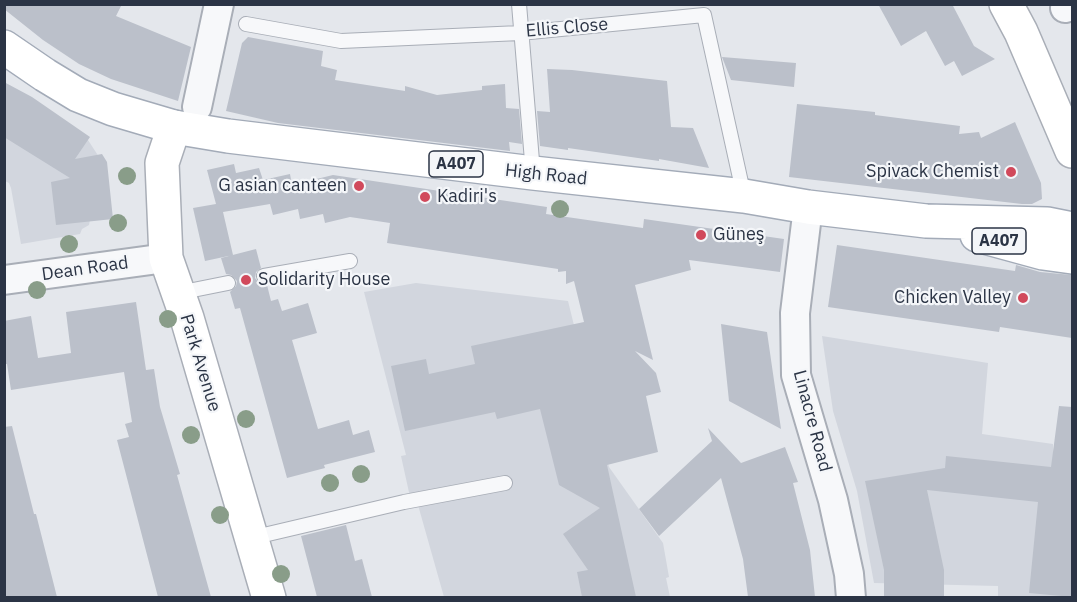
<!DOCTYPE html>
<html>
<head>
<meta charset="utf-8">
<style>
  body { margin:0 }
  #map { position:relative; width:1077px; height:602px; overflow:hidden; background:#e4e7ec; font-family:"IBM Plex Sans",sans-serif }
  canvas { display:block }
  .frame { position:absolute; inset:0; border:6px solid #2b3445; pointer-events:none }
</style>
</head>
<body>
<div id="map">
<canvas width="1077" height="602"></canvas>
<div class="frame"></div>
</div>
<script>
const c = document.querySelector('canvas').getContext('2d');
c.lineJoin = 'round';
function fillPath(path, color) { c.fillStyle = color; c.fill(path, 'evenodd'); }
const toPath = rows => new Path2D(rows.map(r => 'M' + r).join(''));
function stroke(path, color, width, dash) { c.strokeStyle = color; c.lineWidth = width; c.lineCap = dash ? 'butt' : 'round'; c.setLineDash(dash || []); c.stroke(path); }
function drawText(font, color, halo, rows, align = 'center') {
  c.font = font + ' "IBM Plex Sans",sans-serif'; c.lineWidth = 4.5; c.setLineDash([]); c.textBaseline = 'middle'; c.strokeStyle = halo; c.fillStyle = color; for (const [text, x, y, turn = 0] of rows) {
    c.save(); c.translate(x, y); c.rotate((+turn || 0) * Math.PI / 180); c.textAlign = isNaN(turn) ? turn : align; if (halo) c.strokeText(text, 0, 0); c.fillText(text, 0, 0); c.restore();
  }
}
fillPath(toPath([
  [4,86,86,137,101,160,89,225,82,229,80,234,21,244,11,188,9,183,5,181],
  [416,283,568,301,609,467,663,543,669,577,666,578,670,597,444,597,418,505,412,506,401,456,406,455,364,292],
  [822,336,988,363,982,434,1053,444,1053,456,1072,459,1072,597,998,597,998,586,874,583,857,491,833,411]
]), '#d2d6de');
fillPath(toPath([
  [4,4,122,4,116,16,191,47,178,101,111,79,79,64,43,40,4,9],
  [878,4,952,4,974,46,995,59,962,76,954,61,945,66,926,31,901,46],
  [248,37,323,51,321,66,337,70,335,80,405,91,405,86,437,95,482,90,482,86,505,84,506,108,519,109,522,144,509,142,510,151,278,123,226,111,242,43],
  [722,57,796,63,794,87,731,80],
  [547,69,572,70,667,81,671,127,693,128,709,168,659,159,659,161,568,148,568,150,540,146,537,111,550,112],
  [4,82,32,97,90,137,75,159,102,154,107,162,113,219,56,225,51,182,70,178,4,137],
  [797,104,875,112,875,115,960,126,959,134,979,132,981,138,1015,122,1041,183,1042,199,1032,204,1022,204,789,177],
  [234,164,236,173,259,168,263,180,290,174,292,185,333,175,547,207,546,214,643,228,644,219,784,239,780,272,689,260,691,270,635,285,653,360,635,351,656,373,661,392,646,396,658,452,607,465,636,597,582,597,577,572,588,570,563,534,600,508,559,485,540,409,497,419,495,412,405,431,391,366,426,359,429,374,475,364,471,346,584,322,574,281,566,284,566,271,558,272,558,269,387,243,390,223,350,217,325,223,323,214,300,219,298,209,273,215,270,204,223,212,233,255,205,261,193,208,216,204,207,170],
  [837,245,1015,271,1016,265,1040,272,1072,275,1072,338,1000,327,999,332,828,307],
  [256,249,261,268,256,272,255,278,260,284,267,285,271,301,278,299,282,311,308,303,317,333,292,340,318,429,349,420,353,435,369,430,375,452,324,465,325,468,287,478,240,308,235,309,230,292,236,286,237,281,231,275,226,274,221,258],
  [136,302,146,370,154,369,160,407,180,474,177,475,211,597,158,597,117,440,129,437,125,424,132,422,124,372,11,390,7,364,4,364,4,321,31,316,38,358,71,353,66,312],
  [721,324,767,332,781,429,729,401],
  [1059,406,1072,407,1072,597,1029,593,1038,502,927,490,944,570,944,597,884,597,884,570,865,481,945,468,946,456,1051,467],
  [12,426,34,514,36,514,57,597,4,597,4,427],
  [708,428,741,463,785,447,798,482,793,483,810,550,815,597,748,597,743,559,721,478,659,536,639,509,712,441],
  [346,525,355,561,362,559,372,597,317,597,301,536]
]), '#bbc0ca');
const lane = toPath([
  [519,4,533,173],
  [246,24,341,41,520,33,704,15,744,196],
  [264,276,350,261],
  [178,293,228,283],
  [251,538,404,502,505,483]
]);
const street = toPath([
  [1065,8,1072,6],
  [197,107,219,4],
  [808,207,795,313,796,375,833,500,849,574,851,598],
  [4,280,166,258]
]);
const secondary = toPath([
  [1006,4,1021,32,1072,151],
  [174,127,162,163,166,258,187,318,269,598]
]);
const primary = toPath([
  [4,47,45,75,78,95,113,109,174,127,228,136,533,173,744,196,808,207,926,221,1047,224,1072,229],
  [977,235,1043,253,1072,257]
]);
stroke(lane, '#a9aeb7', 16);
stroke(street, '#a9aeb7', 32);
stroke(secondary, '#a9aeb7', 36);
stroke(primary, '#a3abb8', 36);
stroke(lane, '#f7f8fa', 14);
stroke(street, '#f7f8fa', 28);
stroke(secondary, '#fff', 33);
stroke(primary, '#fff', 33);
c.fillStyle = '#899d89';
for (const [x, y] of [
  [127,176],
  [560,209],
  [118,223],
  [69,244],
  [37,290],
  [168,319],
  [246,419],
  [191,435],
  [361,474],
  [330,483],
  [220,515],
  [281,574]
]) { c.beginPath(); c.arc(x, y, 9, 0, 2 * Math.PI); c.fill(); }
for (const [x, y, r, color] of [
  [1011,172,6,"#d1495b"],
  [359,186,6,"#d1495b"],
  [425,197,6,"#d1495b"],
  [701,235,6,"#d1495b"],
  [246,280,6,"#d1495b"],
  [1023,298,6,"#d1495b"]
]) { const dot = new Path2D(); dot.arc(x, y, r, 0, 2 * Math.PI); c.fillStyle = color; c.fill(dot); stroke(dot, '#f4f6f9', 2); }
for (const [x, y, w] of [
  [456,164,54],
  [999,241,54]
]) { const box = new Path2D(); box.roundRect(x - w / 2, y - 13, w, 26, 4.5); c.fillStyle = '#f4f6f9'; c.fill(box); stroke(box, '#2b3445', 1.5); }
drawText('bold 16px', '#2b3445', null, [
  ["A407",456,164],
  ["A407",999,241]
]);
drawText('18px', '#2b3445', '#f4f6f9', [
  ["Ellis Close",567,28,-5],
  ["High Road",546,175,6],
  ["Dean Road",85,269,-8],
  ["Park Avenue",200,363,73],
  ["Linacre Road",812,421,75]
]);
drawText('18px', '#2b3445', '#f4f6f9', [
  ["Spivack Chemist",999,172],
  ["G asian canteen",347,186],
  ["Kadiri's",437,197,"left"],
  ["Güneş",713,235,"left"],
  ["Solidarity House",258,280,"left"],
  ["Chicken Valley",1011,298]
], 'right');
</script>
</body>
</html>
